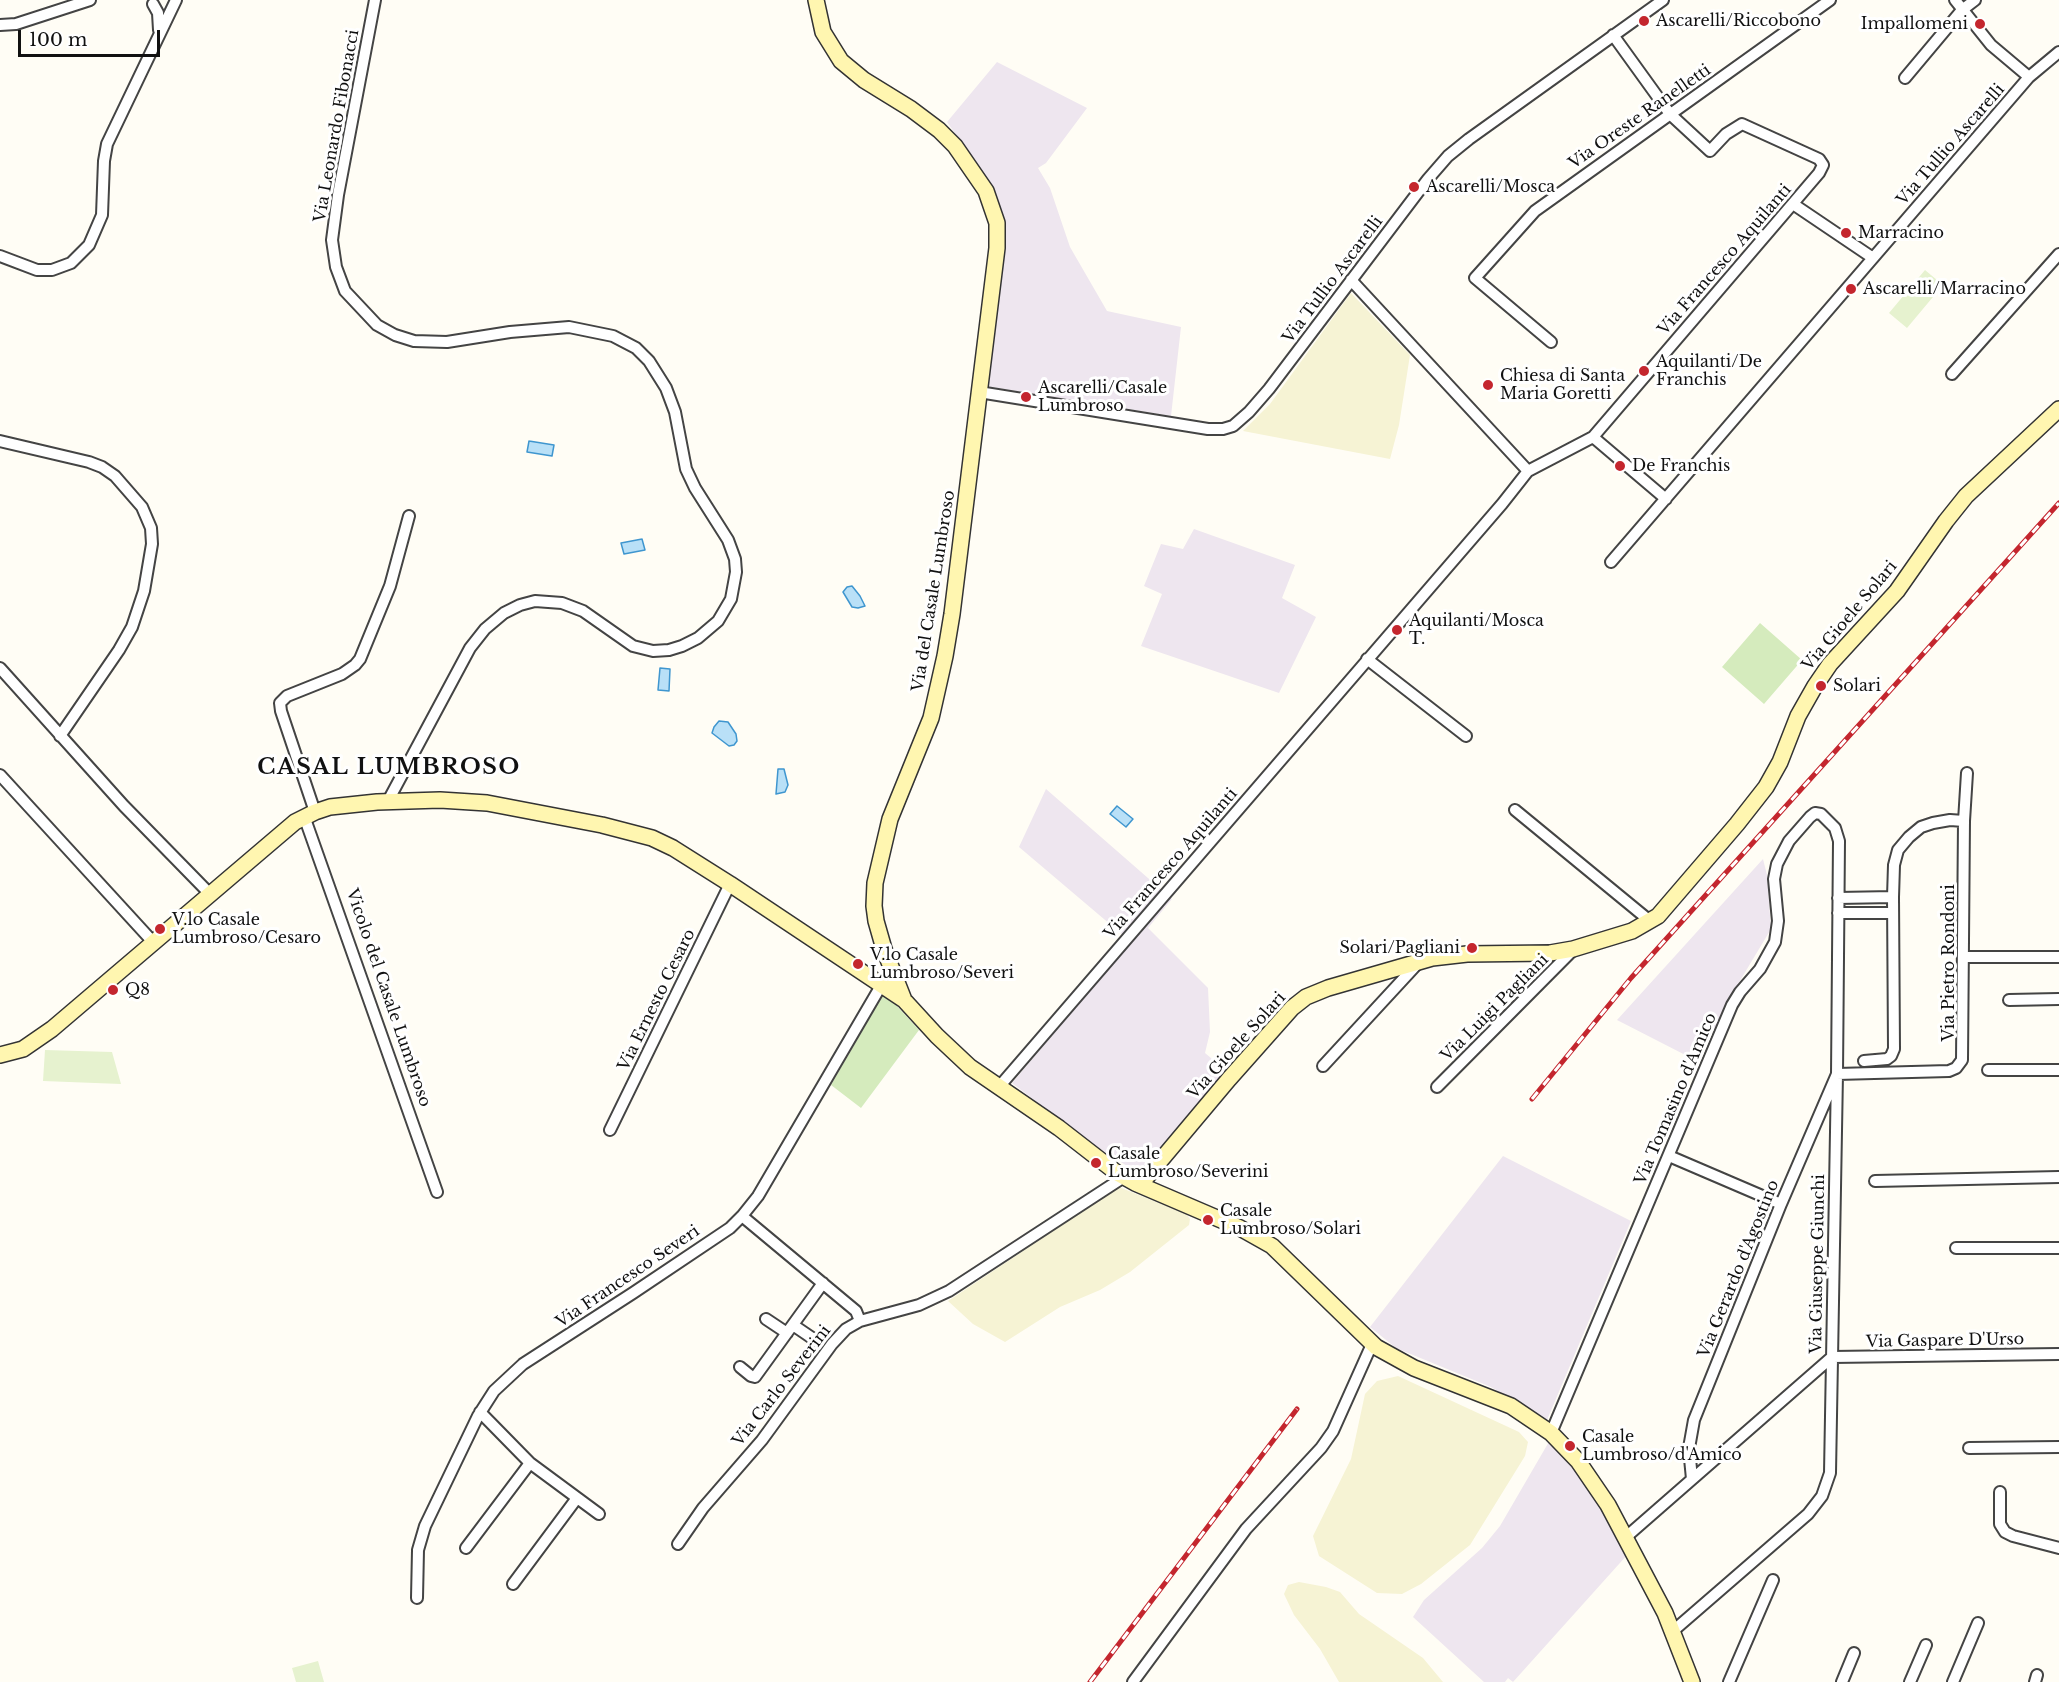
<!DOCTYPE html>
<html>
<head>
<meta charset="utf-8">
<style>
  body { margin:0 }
  #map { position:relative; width:2059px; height:1682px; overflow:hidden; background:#fffdf5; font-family:"Libre Baskerville",serif }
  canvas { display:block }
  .scale { position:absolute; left:18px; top:30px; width:142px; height:27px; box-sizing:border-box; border:3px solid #111; border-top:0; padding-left:8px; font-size:18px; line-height:21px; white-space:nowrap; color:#111; -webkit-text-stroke:4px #fff; paint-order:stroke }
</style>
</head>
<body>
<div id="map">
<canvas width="2059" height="1682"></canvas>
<div class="scale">100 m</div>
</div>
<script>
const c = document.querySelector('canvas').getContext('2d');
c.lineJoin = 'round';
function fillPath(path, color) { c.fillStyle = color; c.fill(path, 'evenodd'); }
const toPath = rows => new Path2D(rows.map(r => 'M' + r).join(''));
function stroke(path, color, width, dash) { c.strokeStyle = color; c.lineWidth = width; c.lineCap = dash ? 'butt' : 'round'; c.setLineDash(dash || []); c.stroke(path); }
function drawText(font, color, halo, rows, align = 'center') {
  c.font = font + ' "Libre Baskerville",serif'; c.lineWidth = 6; c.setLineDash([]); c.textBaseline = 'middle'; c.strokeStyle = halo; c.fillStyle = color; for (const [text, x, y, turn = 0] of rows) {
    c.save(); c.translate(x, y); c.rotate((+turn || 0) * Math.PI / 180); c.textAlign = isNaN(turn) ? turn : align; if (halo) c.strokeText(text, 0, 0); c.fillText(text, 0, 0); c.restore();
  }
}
fillPath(toPath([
  [997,62,1087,108,1046,163,1038,168,1050,188,1070,247,1107,311,1181,327,1171,416,985,386,1003,217,990,183,947,122],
  [1194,529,1295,565,1282,598,1316,617,1279,693,1141,646,1162,594,1144,586,1161,544,1183,549],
  [1046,789,1172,899,1148,928,1208,988,1210,1032,1205,1053,1229,1073,1138,1173,1085,1139,1012,1083,1131,942,1019,847],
  [1763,859,1767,875,1771,929,1738,984,1697,1061,1617,1020],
  [1503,1156,1631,1221,1547,1420,1491,1387,1396,1348,1370,1327],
  [1550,1440,1570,1462,1596,1496,1628,1554,1513,1682,1508,1678,1505,1682,1484,1682,1413,1617,1424,1600,1482,1548,1500,1526]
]), '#eee6ef');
fillPath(toPath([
  [1351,293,1410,355,1399,425,1390,459,1243,431,1270,404],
  [1119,1187,1186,1214,1190,1219,1189,1225,1130,1272,1100,1290,1060,1307,1005,1342,973,1324,948,1301],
  [1398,1376,1519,1432,1528,1442,1525,1456,1470,1545,1421,1584,1402,1594,1377,1593,1319,1556,1313,1536,1351,1459,1365,1394,1377,1381],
  [1299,1582,1326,1587,1340,1592,1359,1614,1423,1658,1443,1682,1339,1682,1320,1649,1294,1615,1284,1594,1288,1585]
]), '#f6f3d4');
fillPath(toPath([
  [1760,623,1802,660,1764,704,1722,667],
  [883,995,895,1004,919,1030,861,1108,831,1085]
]), '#d5ebbd');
fillPath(toPath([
  [1925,270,1943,285,1907,328,1889,313],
  [45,1050,112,1052,121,1084,43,1081],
  [318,1661,324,1682,296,1682,292,1668]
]), '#e6f2cf');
const water = toPath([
  [529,441,554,445,552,456,527,452,529,441],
  [642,539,645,550,624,554,621,543,642,539],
  [852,586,860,596,865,606,858,608,852,607,843,592,847,587,852,586],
  [660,668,670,669,669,691,658,690,660,668],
  [719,721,728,722,736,734,737,741,734,745,729,746,712,733,714,727,719,721],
  [778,769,784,769,788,785,785,792,776,794,778,769],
  [1117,806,1133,819,1126,827,1110,814,1117,806]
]);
fillPath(water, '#b9e0f7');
stroke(water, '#3f96cf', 1.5);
const street = toPath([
  [375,0,338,195,332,240,336,267,345,291,377,325,395,335,414,341,447,342,510,332,569,327,613,336,636,348,649,361,666,388,675,412,686,469,695,488,728,540,735,559,736,572,731,599,718,621,698,638,682,646,669,650,653,651,633,646,583,611,562,603,535,601,520,605,504,613,485,629,470,648,388,801],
  [1955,0,1991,45,2029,77],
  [153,4,158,13,159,30],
  [0,25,16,24,90,0],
  [1905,78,1962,10,1975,0],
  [1793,204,1873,258],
  [0,256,37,270,52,270,71,263,89,245,102,215,104,161,107,144,176,0],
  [1351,280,1528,471],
  [1551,342,1475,278,1535,211,1830,0],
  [1952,374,2059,254],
  [979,392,1208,429,1223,429,1233,426,1249,412,1269,389,1428,179,1448,156,1469,139,1663,0],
  [1593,437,1666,499],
  [0,441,89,462,102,467,115,476,142,507,151,528,152,544,144,591,132,627,119,650,60,736],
  [1611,562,2029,77,2059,52],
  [1367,659,1466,736],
  [0,668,124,806,210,894],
  [0,775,153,942],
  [1515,810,1650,921],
  [315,812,281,711,280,703,287,696,342,674,355,665,360,659,390,586,409,516],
  [304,816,437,1192],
  [1838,898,1893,897],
  [1838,913,1893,913],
  [1964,957,2059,957],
  [2009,1000,2059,999],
  [1864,1061,1887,1059,1891,1056,1894,1049,1893,897,1894,865,1898,850,1909,837,1921,827,1933,823,1950,820,1964,821],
  [1323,1066,1419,962],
  [1988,1070,2059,1070],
  [1437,1087,1573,950],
  [998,1088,1502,504,1528,471,1593,437,1819,173,1823,165,1819,159,1742,124,1726,134,1710,151,1670,114,1613,35],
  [610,1130,730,884],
  [1669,1156,1781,1204],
  [1875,1181,2059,1177],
  [742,1216,856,1311,860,1321],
  [1956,1248,2059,1248],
  [766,1319,787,1333],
  [793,1325,815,1340],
  [1832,1357,2059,1354],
  [740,1367,751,1376,755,1377,823,1283],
  [480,1412,530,1463,599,1514],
  [1551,1433,1732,1005,1740,992,1760,969,1775,942,1778,921,1774,879,1777,864,1789,841,1810,817,1815,813,1821,814,1835,828,1839,841,1837,1074,1830,1473,1822,1496,1808,1514,1673,1631],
  [1969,1448,2059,1447],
  [1692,1479,1689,1448,1694,1420,1781,1204,1837,1074,1949,1071,1956,1068,1962,1060,1964,821,1967,773],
  [2000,1492,2000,1524,2005,1532,2013,1536,2059,1548],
  [1626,1537,1832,1357],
  [678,1544,703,1508,762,1440,832,1344,846,1329,860,1321,919,1305,949,1291,1124,1177],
  [466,1548,530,1463],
  [513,1584,577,1498],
  [417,1598,418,1550,425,1526,478,1416,494,1391,523,1364,633,1293,730,1228,742,1216,758,1196,882,984],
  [1133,1682,1246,1529,1321,1448,1333,1431,1372,1344],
  [1729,1682,1773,1580],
  [1842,1682,1854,1653],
  [1910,1682,1926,1645],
  [1953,1682,1978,1623],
  [2035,1682,2037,1675]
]);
const secondary = toPath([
  [816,0,823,32,841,61,864,80,911,109,939,130,955,146,986,191,997,223,997,248,952,614,945,656,931,718,890,819,875,883,874,906,876,921,884,949,904,1000,937,1036,970,1067,1059,1128,1117,1173,1135,1183,1240,1228,1272,1246,1376,1347,1414,1368,1511,1406,1551,1433,1578,1461,1608,1505,1665,1613,1692,1682],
  [0,1055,23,1049,52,1029,295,822,315,812,330,807,377,802,440,800,487,803,602,825,652,838,673,848,730,884,904,1000],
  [1140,1185,1229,1079,1292,1008,1306,997,1328,988,1432,958,1467,954,1550,953,1573,949,1632,931,1658,916,1737,824,1766,787,1780,762,1798,716,1815,686,1830,664,1897,591,1946,521,1966,496,2059,409]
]);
stroke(street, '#444', 14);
stroke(secondary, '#333', 18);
stroke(street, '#fff', 10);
stroke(secondary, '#fff6b0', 15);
const rail = toPath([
  [1532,1099,1631,978,2059,503],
  [1090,1682,1297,1409]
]);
stroke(rail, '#c4262e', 5);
stroke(rail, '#fff', 3, [9]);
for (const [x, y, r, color] of [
  [1644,21,6,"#c4262e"],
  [1980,24,6,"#c4262e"],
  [1414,187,6,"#c4262e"],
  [1846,233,6,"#c4262e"],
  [1851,289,6,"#c4262e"],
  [1644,371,6,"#c4262e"],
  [1488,385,6,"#c4262e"],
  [1026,397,6,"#c4262e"],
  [1620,466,6,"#c4262e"],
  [1397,630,6,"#c4262e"],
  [1821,686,6,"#c4262e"],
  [160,929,6,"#c4262e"],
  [1472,948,6,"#c4262e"],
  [858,964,6,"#c4262e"],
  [113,990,6,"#c4262e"],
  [1096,1163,6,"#c4262e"],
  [1208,1220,6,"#c4262e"],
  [1570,1446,6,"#c4262e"]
]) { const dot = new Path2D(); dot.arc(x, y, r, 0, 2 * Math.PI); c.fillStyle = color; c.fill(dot); stroke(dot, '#fff', 2); }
drawText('16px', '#111', '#fff', [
  ["Ascarelli/Riccobono",1656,21],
  ["Impallomeni",1968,24,"right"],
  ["Ascarelli/Mosca",1426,187],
  ["Marracino",1858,233],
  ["Ascarelli/Marracino",1863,289],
  ["Aquilanti/De",1656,362],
  ["Franchis",1656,380],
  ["Chiesa di Santa",1500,376],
  ["Maria Goretti",1500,394],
  ["Ascarelli/Casale",1038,388],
  ["Lumbroso",1038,406],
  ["De Franchis",1632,466],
  ["Aquilanti/Mosca",1409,621],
  ["T.",1409,639],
  ["Solari",1833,686],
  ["V.lo Casale",172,920],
  ["Lumbroso/Cesaro",172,938],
  ["Solari/Pagliani",1460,948,"right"],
  ["V.lo Casale",870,955],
  ["Lumbroso/Severi",870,973],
  ["Q8",125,990],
  ["Casale",1108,1154],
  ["Lumbroso/Severini",1108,1172],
  ["Casale",1220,1211],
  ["Lumbroso/Solari",1220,1229],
  ["Casale",1582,1437],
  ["Lumbroso/d'Amico",1582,1455]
], 'left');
drawText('16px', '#111', '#fff', [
  ["Via Oreste Ranelletti",1640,117,-35],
  ["Via Leonardo Fibonacci",337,126,-80],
  ["Via Tullio Ascarelli",1951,145,-49],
  ["Via Francesco Aquilanti",1725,260,-49],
  ["Via Tullio Ascarelli",1333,280,-53],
  ["Via del Casale Lumbroso",934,591,-81],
  ["Via Gioele Solari",1850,616,-50],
  ["Via Francesco Aquilanti",1171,864,-49],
  ["Via Pietro Rondoni",1949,963,-90],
  ["Vicolo del Casale Lumbroso",388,998,71],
  ["Via Ernesto Cesaro",657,1000,-64],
  ["Via Luigi Pagliani",1495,1008,-45],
  ["Via Gioele Solari",1237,1046,-48],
  ["Via Tomasino d'Amico",1676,1099,-67],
  ["Via Giuseppe Giunchi",1818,1264,-89],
  ["Via Gerardo d'Agostino",1739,1269,-68],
  ["Via Francesco Severi",628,1277,-34],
  ["Via Gaspare D'Urso",1945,1341,-1],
  ["Via Carlo Severini",782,1386,-52]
]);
c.letterSpacing = '1.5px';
drawText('bold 22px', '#111', '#fff', [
  ["CASAL LUMBROSO",389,768]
]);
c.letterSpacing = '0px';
</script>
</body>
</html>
